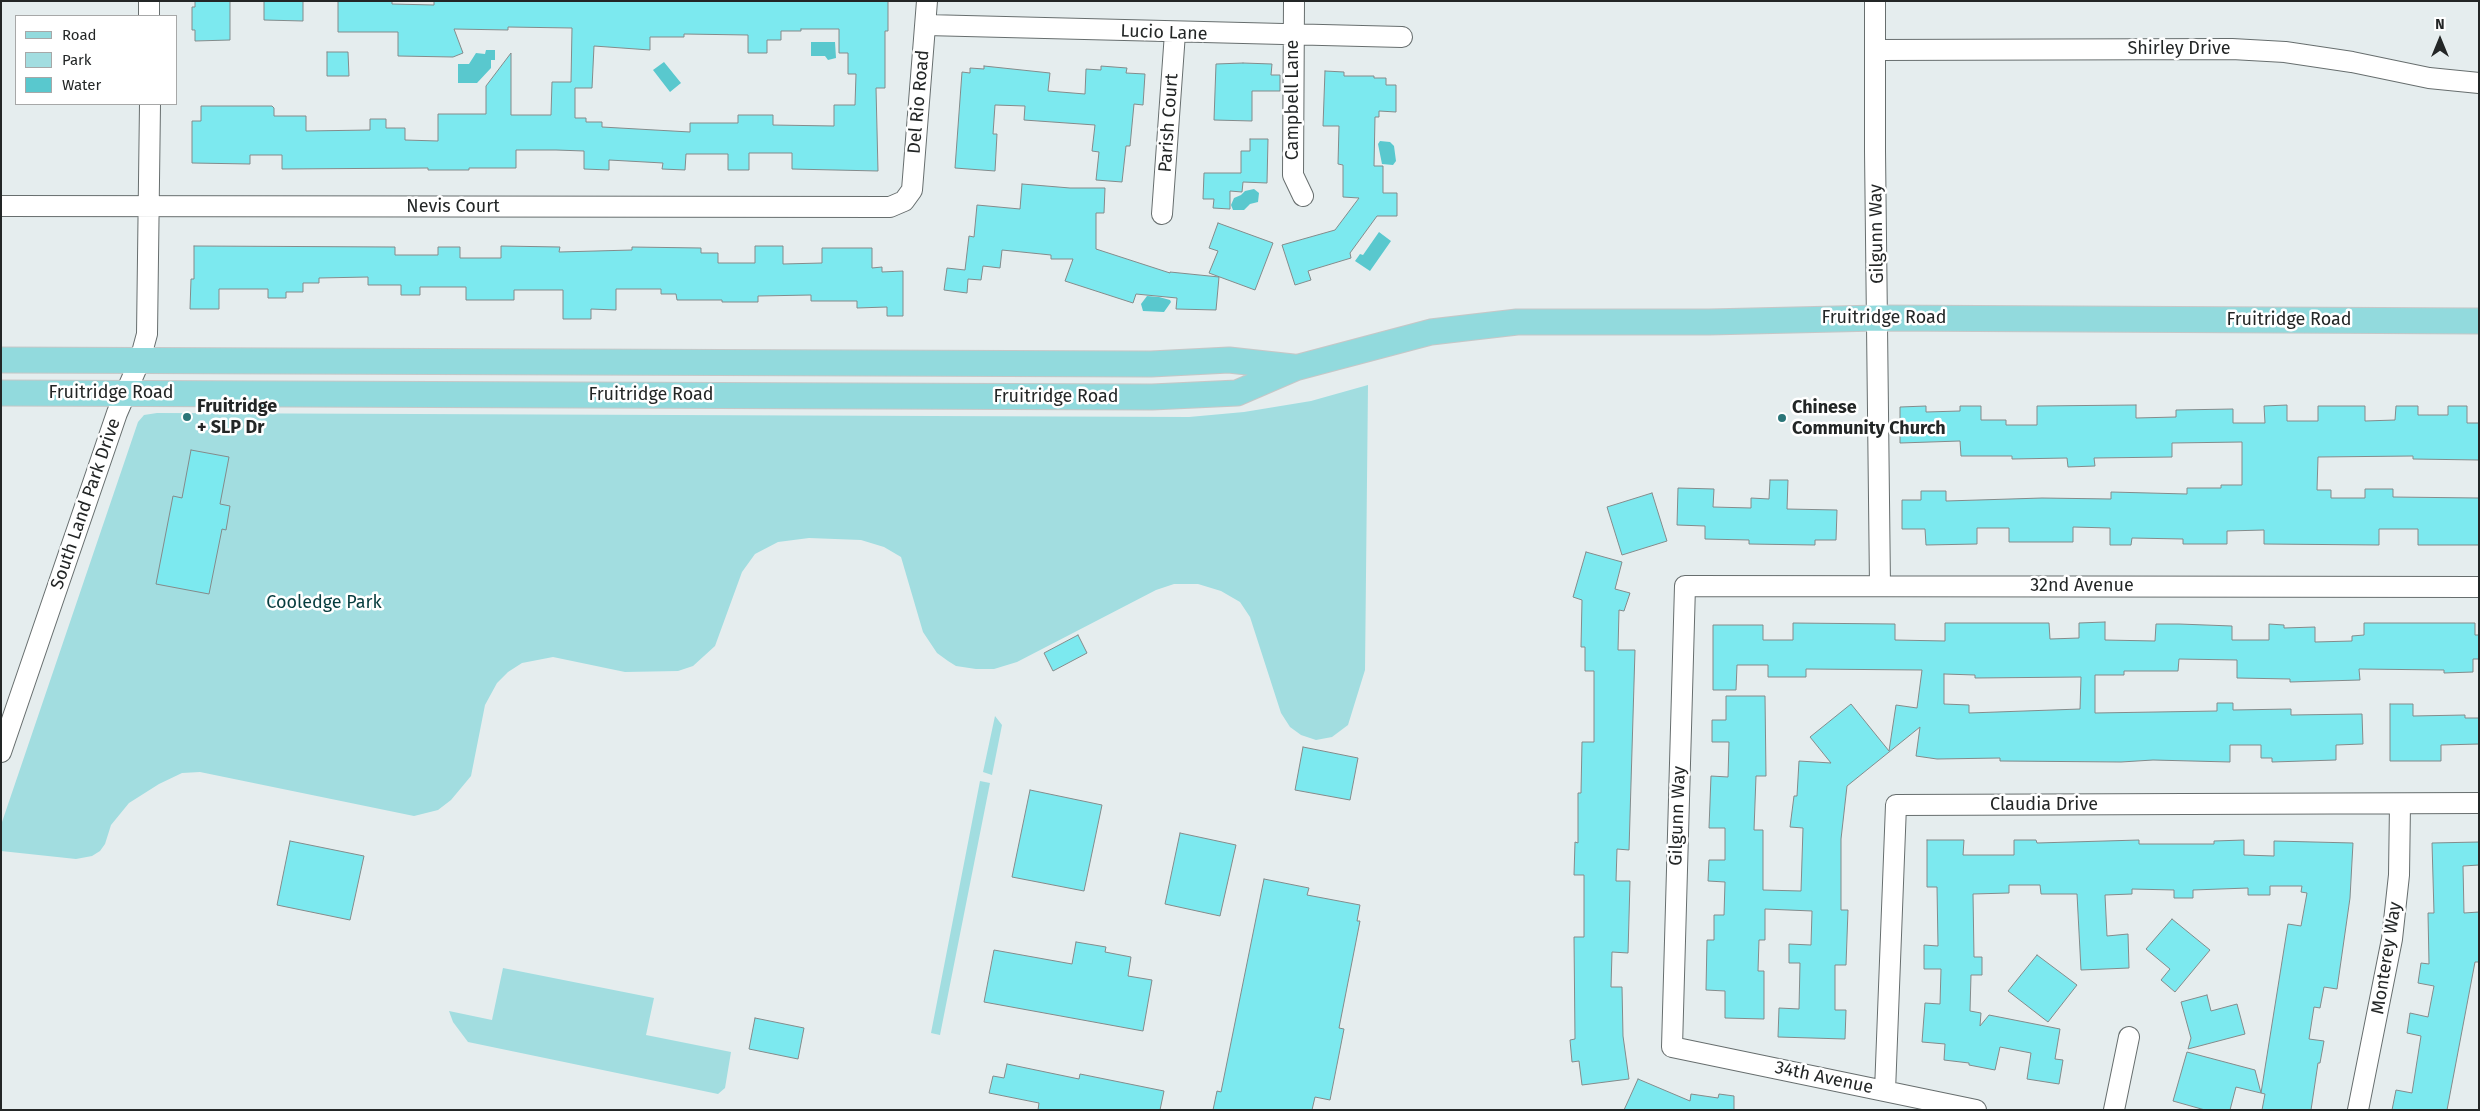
<!DOCTYPE html>
<html>
<head>
<meta charset="utf-8">
<style>
  body { margin:0 }
  #map { position:relative; width:2480px; height:1111px; overflow:hidden; background:#e5edee; font-family:"Fira Sans",sans-serif }
  canvas { display:block }
  .frame { position:absolute; inset:0; border:2px solid #232626; pointer-events:none }
  .legend { position:absolute; left:15px; top:15px; width:162px; height:90px; box-sizing:border-box; background:#fff; border:1px solid #a7a8a8; margin:0; padding:6px 9px; list-style:none; font-size:15px; color:#232626 }
  .legend li { display:flex; align-items:center; gap:10px; height:25px }
  .legend b { width:25px; border:1px solid #a7a8a8 }
  .north { position:absolute; left:2415px; top:15px; width:50px; height:50px; -webkit-text-stroke:4px #fff; paint-order:stroke; rotate:0deg; font-size:14px; font-weight:700; line-height:20px; text-align:center; color:#232626 }
  .north::after { content:''; display:block; margin:auto; width:18px; height:22px; background:#232626; clip-path:polygon(50% 0,100% 100%,50% 72%,0 100%) }
</style>
</head>
<body>
<div id="map">
<canvas width="2480" height="1111"></canvas>
<div class="frame"></div>
<ul class="legend">
<li><b style="height:6px;background:#92dadd"></b>Road</li>
<li><b style="height:14px;background:#a2dde0"></b>Park</li>
<li><b style="height:14px;background:#59c8ce"></b>Water</li>
</ul>
<div class="north">N</div>
</div>
<script>
const c = document.querySelector('canvas').getContext('2d');
c.lineJoin = 'round';
function fillPath(path, color) { c.fillStyle = color; c.fill(path, 'evenodd'); }
const toPath = rows => new Path2D(rows.map(r => 'M' + r).join(''));
function stroke(path, color, width, dash) { c.strokeStyle = color; c.lineWidth = width; c.lineCap = dash ? 'butt' : 'round'; c.setLineDash(dash || []); c.stroke(path); }
function drawText(font, color, halo, rows, align = 'center') {
  c.font = font + ' "Fira Sans",sans-serif'; c.lineWidth = 5; c.setLineDash([]); c.textBaseline = 'middle'; c.strokeStyle = halo; c.fillStyle = color; for (const [text, x, y, turn = 0] of rows) {
    c.save(); c.translate(x, y); c.rotate((+turn || 0) * Math.PI / 180); c.textAlign = isNaN(turn) ? turn : align; if (halo) c.strokeText(text, 0, 0); c.fillText(text, 0, 0); c.restore();
  }
}
fillPath(toPath([
  [1368,385,1365,670,1348,725,1332,737,1316,740,1301,735,1290,727,1281,713,1250,617,1240,602,1221,591,1198,584,1174,584,1156,590,1017,662,994,669,976,669,956,666,948,661,937,653,923,632,901,557,884,547,861,540,809,538,778,542,755,554,742,572,715,646,693,666,678,671,625,672,553,657,522,663,508,672,497,683,485,705,471,776,451,800,438,810,414,816,200,772,182,773,159,784,129,803,111,825,105,844,100,851,92,856,76,859,1,851,1,825,138,422,144,415,157,413,1189,417,1244,412,1311,401],
  [995,716,1002,725,992,775,983,772],
  [980,781,990,783,940,1035,931,1033],
  [503,968,654,998,646,1035,731,1052,725,1088,718,1094,468,1042,453,1022,449,1011,492,1020]
]), '#a2dde0');
fillPath(toPath([
  [811,42,835,42,836,58,828,60,825,56,811,56],
  [486,50,495,50,495,60,491,60,491,68,477,83,458,83,458,64,469,64,476,53,485,54],
  [664,62,681,83,670,92,653,70],
  [1380,141,1390,142,1394,146,1396,161,1393,165,1382,164,1378,144],
  [1254,189,1259,193,1258,202,1250,204,1244,210,1233,210,1231,205,1234,198,1241,195,1245,191],
  [1379,232,1391,241,1370,271,1355,261,1360,254,1363,255],
  [1147,296,1159,297,1170,300,1171,302,1164,312,1143,311,1141,304]
]), '#59c8ce');
const building = toPath([
  [195,1,230,1,230,40,195,41,195,30,192,30,192,7,195,7,195,1],
  [264,1,303,1,303,21,264,20,264,1],
  [338,1,392,1,392,4,434,5,434,1,888,1,888,31,885,31,885,88,876,88,878,171,792,169,792,153,749,153,749,170,728,170,728,154,686,154,685,170,662,169,663,163,609,160,609,170,584,169,584,151,556,150,516,150,516,168,469,168,469,170,428,170,428,168,282,169,282,155,250,155,250,164,192,163,192,121,201,121,201,106,272,106,274,108,274,116,306,116,306,131,370,130,370,119,386,119,386,128,405,128,405,140,438,141,438,114,486,114,486,86,511,53,511,115,551,115,552,82,571,82,572,28,508,27,508,30,454,29,463,53,453,57,398,56,398,32,338,32,338,1],
  [801,29,839,29,839,53,848,53,848,74,856,74,855,105,834,105,834,126,773,125,773,115,738,115,738,123,690,123,690,132,602,127,602,122,586,122,586,118,575,118,575,88,592,88,594,46,650,50,650,37,684,37,684,34,748,35,748,53,767,53,767,40,781,40,781,31,801,31,801,29],
  [327,52,348,52,349,76,327,76,327,52],
  [1243,63,1272,64,1271,75,1280,75,1280,91,1252,91,1252,121,1214,120,1216,64,1243,63],
  [984,66,1050,73,1048,91,1085,94,1086,69,1101,70,1101,66,1127,68,1126,73,1145,74,1143,105,1134,104,1130,146,1126,146,1122,182,1096,180,1099,152,1092,151,1095,125,1024,120,1025,106,995,105,993,134,997,134,995,171,955,168,962,72,970,73,970,68,984,69,984,66],
  [1325,71,1344,72,1344,76,1374,76,1374,78,1386,78,1386,85,1396,85,1396,112,1379,111,1379,117,1375,117,1374,166,1383,166,1383,193,1397,193,1397,216,1377,216,1350,253,1351,258,1308,271,1311,280,1295,285,1282,245,1335,230,1359,198,1343,197,1343,165,1338,164,1339,126,1323,126,1325,71],
  [1250,139,1268,139,1267,183,1243,182,1242,192,1230,191,1230,209,1213,208,1214,199,1203,199,1204,173,1241,173,1241,151,1250,151,1250,139],
  [1022,184,1070,188,1105,188,1104,213,1096,213,1096,249,1170,273,1170,272,1219,277,1216,310,1176,309,1177,298,1136,294,1133,303,1065,281,1073,259,1051,259,1051,255,1002,250,1000,268,983,266,981,280,968,279,967,293,944,290,947,268,965,270,969,236,974,237,977,205,1020,209,1022,184],
  [1218,223,1273,243,1255,290,1209,273,1218,251,1209,248,1218,223],
  [194,246,395,247,395,255,438,255,438,247,460,247,460,258,501,258,501,246,560,247,559,252,632,250,632,247,701,248,701,253,718,253,718,263,755,263,755,246,783,246,783,264,822,263,822,248,872,248,872,268,882,267,882,272,903,271,903,316,887,316,887,307,857,308,857,301,811,301,811,295,758,296,758,302,722,302,722,300,677,300,676,294,661,294,661,289,616,289,616,310,591,309,591,319,563,319,563,290,514,290,514,300,466,300,466,287,420,287,420,295,401,295,401,285,368,285,368,277,319,278,319,283,303,283,303,292,286,292,286,298,268,298,268,289,219,289,219,309,190,309,191,279,194,279,194,246],
  [2136,405,2136,418,2176,417,2176,410,2233,409,2233,423,2265,423,2264,406,2287,405,2287,421,2318,421,2318,406,2365,406,2365,421,2395,420,2396,406,2418,406,2418,415,2448,415,2448,406,2467,406,2467,423,2479,423,2479,460,2413,459,2413,456,2318,457,2317,490,2331,490,2331,498,2365,498,2365,489,2393,489,2393,497,2479,498,2479,545,2418,545,2418,529,2379,529,2379,545,2264,544,2264,530,2227,531,2227,544,2183,544,2183,539,2132,538,2131,545,2110,545,2110,528,2073,527,2073,542,2009,542,2009,528,1977,528,1977,544,1926,545,1925,529,1902,529,1902,500,1921,500,1921,491,1946,491,1946,501,2042,498,2111,499,2111,492,2187,494,2187,488,2221,488,2221,485,2242,485,2242,442,2172,443,2172,457,2094,458,2095,466,2068,467,2067,458,2012,459,2012,456,1961,456,1960,441,1900,443,1900,407,1926,406,1926,412,1960,411,1960,406,1981,406,1981,420,2006,420,2006,425,2037,425,2037,406,2136,405],
  [191,450,229,457,220,504,230,506,226,530,222,529,209,594,156,584,173,496,182,498,191,450],
  [1770,480,1788,480,1787,509,1837,510,1836,540,1815,540,1815,545,1749,544,1749,540,1705,539,1705,526,1677,525,1678,488,1714,489,1713,507,1751,508,1751,498,1769,499,1770,480],
  [1652,493,1667,541,1622,555,1607,507,1652,493],
  [1586,552,1622,562,1615,589,1630,593,1624,611,1619,610,1618,650,1635,650,1629,850,1617,849,1616,881,1630,881,1628,953,1612,952,1611,987,1622,987,1623,1036,1629,1079,1582,1085,1579,1061,1572,1062,1570,1040,1575,1039,1574,937,1584,937,1584,875,1574,875,1575,842,1578,843,1578,793,1581,793,1582,742,1594,742,1594,671,1585,671,1585,647,1581,647,1582,600,1573,597,1586,552],
  [2105,622,2105,640,2155,641,2156,624,2179,624,2232,626,2232,640,2269,640,2269,624,2284,625,2284,628,2315,627,2315,642,2352,641,2352,636,2364,635,2364,623,2475,623,2475,635,2479,635,2479,659,2473,659,2473,672,2444,673,2444,670,2359,669,2360,680,2290,682,2290,679,2237,678,2237,660,2179,659,2178,671,2124,671,2124,675,2095,675,2095,713,2217,711,2217,703,2233,703,2233,710,2291,709,2291,715,2362,714,2363,744,2336,745,2336,760,2272,762,2272,758,2261,758,2261,745,2230,745,2230,762,2153,760,2121,762,2000,761,2000,758,1937,759,1916,756,1920,727,1847,786,1841,839,1841,910,1848,910,1846,965,1835,965,1835,1010,1846,1010,1845,1039,1778,1037,1779,1008,1799,1009,1800,963,1789,963,1789,944,1811,945,1812,911,1765,909,1765,940,1759,940,1758,971,1764,971,1764,1019,1725,1018,1725,991,1706,990,1707,940,1714,940,1714,915,1724,915,1725,882,1708,881,1709,860,1725,860,1725,828,1709,828,1711,776,1728,777,1729,742,1712,742,1712,720,1726,720,1726,696,1765,696,1766,776,1756,776,1754,830,1763,830,1763,890,1801,891,1803,828,1790,827,1794,796,1797,796,1799,761,1831,763,1810,737,1851,704,1889,751,1896,705,1917,708,1922,670,1806,669,1806,677,1768,677,1768,665,1737,665,1736,690,1713,690,1713,625,1763,625,1763,640,1793,640,1793,623,1895,624,1895,640,1945,641,1945,623,2049,623,2050,639,2079,638,2079,623,2105,622],
  [1944,674,1975,675,1975,678,2081,677,2080,709,1969,713,1969,705,1944,704,1944,674],
  [1078,635,1087,653,1053,671,1044,653,1078,635],
  [2390,704,2413,704,2413,716,2465,715,2465,718,2479,718,2479,744,2441,745,2441,761,2390,761,2390,704],
  [1303,747,1358,758,1350,800,1295,790,1303,747],
  [1030,790,1102,805,1084,891,1012,877,1030,790],
  [1180,833,1236,845,1220,916,1165,904,1180,833],
  [1927,840,1964,840,1963,855,2014,855,2014,840,2036,840,2037,843,2139,840,2139,844,2214,844,2214,841,2244,840,2244,855,2274,856,2274,841,2353,843,2350,898,2337,989,2324,987,2320,1008,2314,1007,2309,1039,2324,1041,2320,1063,2318,1063,2311,1110,2262,1110,2265,1094,2236,1087,2230,1110,2205,1110,2173,1101,2187,1052,2255,1070,2261,1093,2288,924,2301,926,2307,893,2301,892,2302,886,2270,886,2270,895,2248,895,2248,888,2193,890,2193,898,2174,898,2174,890,2132,889,2132,894,2105,895,2107,936,2128,934,2129,968,2081,970,2077,894,2041,894,2040,885,2009,885,2009,893,1973,894,1974,957,1982,957,1982,975,1971,975,1970,1011,1981,1013,1980,1026,1989,1015,2060,1029,2055,1059,2063,1060,2059,1084,2027,1079,2031,1053,2000,1047,1995,1070,1969,1065,1969,1063,1944,1060,1945,1044,1922,1042,1925,1003,1940,1004,1941,969,1924,969,1924,945,1938,946,1937,887,1927,887,1927,840],
  [290,841,364,856,350,920,277,905,290,841],
  [2479,842,2479,865,2463,866,2464,913,2479,912,2479,962,2475,962,2447,1110,2392,1110,2396,1090,2412,1093,2421,1036,2407,1033,2410,1013,2428,1017,2434,986,2418,983,2421,963,2429,964,2428,913,2434,913,2432,843,2479,842],
  [1264,879,1309,888,1307,895,1360,905,1357,921,1360,921,1339,1028,1344,1029,1330,1100,1315,1097,1312,1110,1213,1110,1217,1091,1221,1092,1264,879],
  [2172,919,2210,950,2175,992,2161,980,2170,969,2146,949,2172,919],
  [1076,942,1106,947,1105,952,1131,957,1128,976,1152,980,1143,1031,984,1002,994,950,1072,964,1076,942],
  [2037,955,2077,985,2048,1022,2008,991,2037,955],
  [2207,995,2211,1011,2237,1004,2245,1034,2188,1049,2191,1038,2181,1002,2207,995],
  [755,1018,804,1028,798,1059,749,1049,755,1018],
  [1007,1064,1079,1079,1080,1074,1164,1091,1160,1110,1038,1110,1039,1103,989,1093,993,1076,1004,1078,1007,1064],
  [1638,1079,1690,1101,1691,1094,1718,1098,1719,1094,1734,1096,1734,1110,1624,1110,1638,1079]
]);
fillPath(building, '#7ce9ef');
stroke(building, '#848b8b', 1);
const minor = toPath([
  [149,1,149,16],
  [1294,1,1293,175,1303,196],
  [1875,1,1875,151,1880,586],
  [926,25,1402,37],
  [1876,50,2232,49,2285,52,2352,62,2429,78,2479,83],
  [1,206,890,207,904,201,912,190,927,1],
  [1162,214,1175,33],
  [1,752,117,413,140,360,147,334,150,104],
  [1885,1091,1896,805,2479,803],
  [1976,1110,1672,1047,1685,586,2479,587],
  [2114,1110,2129,1037],
  [2358,1110,2392,939,2399,875,2400,804]
]);
const major = toPath([
  [1,360,1151,364,1229,360,1293,367],
  [1,393,1152,397,1237,393,1295,368,1431,332,1517,322,1709,322,1878,318,2479,321]
]);
stroke(minor, '#676e6e', 22);
stroke(major, '#c6c7c7', 27);
stroke(minor, '#fff', 20);
stroke(major, '#92dadd', 25);
for (const [x, y, r, color] of [
  [187,417,5,"#2a7578"],
  [1782,418,5,"#2a7578"]
]) { const dot = new Path2D(); dot.arc(x, y, r, 0, 2 * Math.PI); c.fillStyle = color; c.fill(dot); stroke(dot, '#fff', 2); }
drawText('18px', '#232626', '#fff', [
  ["Lucio Lane",1164,33,2],
  ["Shirley Drive",2179,49],
  ["Campbell Lane",1293,100,-90],
  ["Del Rio Road",919,102,-85],
  ["Parish Court",1169,123,-86],
  ["Nevis Court",453,207],
  ["Gilgunn Way",1877,234,-91],
  ["Fruitridge Road",1884,318],
  ["Fruitridge Road",2289,320],
  ["Fruitridge Road",111,393],
  ["Fruitridge Road",651,395],
  ["Fruitridge Road",1056,397],
  ["South Land Park Drive",86,504,-71],
  ["32nd Avenue",2082,586],
  ["Claudia Drive",2044,805],
  ["Gilgunn Way",1678,816,-88],
  ["Monterey Way",2387,958,-81],
  ["34th Avenue",1824,1078,12]
]);
drawText('bold 18px', '#232626', '#fff', [
  ["Fruitridge",197,407],
  ["+ SLP Dr",197,428],
  ["Chinese",1792,408],
  ["Community Church",1792,429]
], 'left');
drawText('18px', '#073d3f', '#fff', [
  ["Cooledge Park",324,603]
]);
</script>
</body>
</html>
